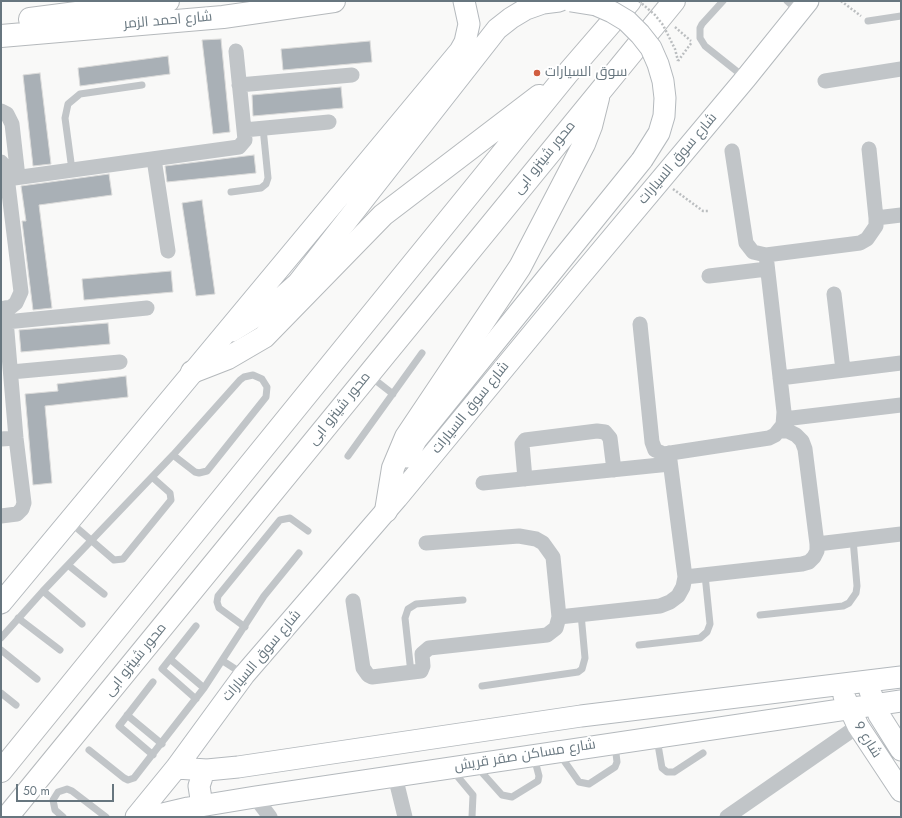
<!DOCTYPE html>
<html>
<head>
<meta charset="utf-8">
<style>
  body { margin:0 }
  #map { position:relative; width:902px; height:818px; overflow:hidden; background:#f9f9f8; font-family:Jost,sans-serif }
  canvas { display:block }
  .frame { position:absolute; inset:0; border:2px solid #67767f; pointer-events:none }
  .scale { position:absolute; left:16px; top:784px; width:98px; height:18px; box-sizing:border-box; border:2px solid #67767f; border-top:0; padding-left:5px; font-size:12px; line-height:14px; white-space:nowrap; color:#67767f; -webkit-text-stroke:3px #fff; paint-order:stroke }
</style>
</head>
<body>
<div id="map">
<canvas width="902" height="818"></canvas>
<div class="frame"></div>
<div class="scale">50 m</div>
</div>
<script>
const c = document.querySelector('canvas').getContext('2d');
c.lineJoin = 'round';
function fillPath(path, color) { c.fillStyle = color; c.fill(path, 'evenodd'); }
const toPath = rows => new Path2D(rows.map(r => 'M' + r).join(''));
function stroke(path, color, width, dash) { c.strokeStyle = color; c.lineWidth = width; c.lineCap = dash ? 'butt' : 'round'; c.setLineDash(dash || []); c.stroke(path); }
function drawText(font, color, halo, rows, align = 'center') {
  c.font = font + ' Jost,Cairo,sans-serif'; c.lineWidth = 4; c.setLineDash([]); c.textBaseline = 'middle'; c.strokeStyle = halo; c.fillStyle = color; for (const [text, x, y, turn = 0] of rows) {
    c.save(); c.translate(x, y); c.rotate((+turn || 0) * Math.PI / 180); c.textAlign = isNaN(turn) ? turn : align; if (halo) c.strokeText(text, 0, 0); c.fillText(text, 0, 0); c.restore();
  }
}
const building = toPath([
  [221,39,230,132,213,134,202,40,221,39],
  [370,41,372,62,283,70,281,49,370,41],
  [168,56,170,74,80,86,78,68,168,56],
  [40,73,51,164,33,166,23,75,40,73],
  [341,87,343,108,253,116,252,95,341,87],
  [254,155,256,173,167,182,165,166,254,155],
  [109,174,112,195,39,205,52,308,33,310,22,221,26,221,21,186,109,174],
  [202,200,215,294,196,296,182,203,202,200],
  [171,271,173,292,84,300,82,279,171,271],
  [108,323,110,344,21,352,19,330,108,323],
  [126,376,128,397,45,406,52,483,33,485,25,394,58,391,57,384,126,376]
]);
fillPath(building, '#a9b0b6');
stroke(building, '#dbdbda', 1);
const secondary = toPath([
  [232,331,271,307,298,283,497,29,511,18,526,9,543,3,559,1],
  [407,457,416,440,642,160],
  [1,603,460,51,465,42,469,24,464,1],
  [870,691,879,715,901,750],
  [844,696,858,726,901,791],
  [176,768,207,770,238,767,581,716,901,677],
  [205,805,201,799,199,786,203,774,207,770],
  [136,817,176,768,244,675,397,498,576,281,746,78,808,1],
  [150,817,188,808,255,797,901,701]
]);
const primary = toPath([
  [30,19,168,1],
  [1,36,223,17,334,1],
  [192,372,228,358,264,337,383,215,539,96],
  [386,511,393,468,406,437,520,267,584,144,591,126,598,98],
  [1,771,567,74,630,1],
  [7,817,674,1]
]);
stroke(secondary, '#b4b9bd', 23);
stroke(primary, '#b5b9bc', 24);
stroke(toPath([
  [841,1,861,16],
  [675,27,691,41],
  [678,61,692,42],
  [673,189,703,211,709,211]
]), '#bbbec0', 2.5, [2, 2]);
stroke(toPath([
  [723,1,702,24,700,28,700,38,705,46,744,77],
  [787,1,797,10],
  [868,21,901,16],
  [72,170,65,118,68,104,80,94,142,85],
  [231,192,261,188,266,184,268,178,263,128],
  [370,376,393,394],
  [348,456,422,353],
  [70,522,114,560,123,559,171,500,170,493,152,477],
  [68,565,104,594],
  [43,591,82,624],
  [760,615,843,606,849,603,856,593,857,586,853,539],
  [18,618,60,650],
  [245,627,219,608,217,602,218,596,280,520,290,518,308,531],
  [1,638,43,591,173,455,240,380,244,377,253,375,262,379,267,387,266,397,207,471,199,473,195,472,173,455],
  [639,645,700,638,707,632,710,624,705,575],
  [1,650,37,679],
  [170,659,204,688],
  [223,661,243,674],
  [411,673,405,618,408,609,416,604,463,600],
  [482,686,578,672,582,669,585,658,581,614],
  [1,693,16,705],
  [196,699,162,669,196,626],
  [127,715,162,744],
  [657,739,662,768,667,772,674,772,703,753],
  [89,750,124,778,128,780,134,778,204,688,264,596,299,553],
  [153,755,119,726,153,682],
  [560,755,579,782,589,784,615,767,617,762,615,745],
  [477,767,502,795,512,797,538,781,539,776,534,757],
  [453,771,473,795,472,817],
  [63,817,55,810,53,800,58,792,67,789,72,791,106,817]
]), '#c1c5c8', 7);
stroke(toPath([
  [825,81,901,69],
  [239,85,352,75],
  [1,111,7,114,12,124,18,177],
  [244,130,329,122],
  [732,151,746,243,753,252,766,255,860,243,867,239,876,226,876,218,869,149],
  [154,159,168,251],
  [1,162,6,168,21,292,16,303,11,307,1,309],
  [7,179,239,147,245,140,236,51],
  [876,218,901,215],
  [709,276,767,269],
  [834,294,843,370],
  [6,322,147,308],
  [640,324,652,442,655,450,664,454,769,438,775,435,783,425,784,412,766,255],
  [11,372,120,362],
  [780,378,901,363],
  [784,419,901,405],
  [1,439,16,438],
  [525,479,522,444,525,440,597,431,605,432,610,438,614,470],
  [483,483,670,464],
  [1,516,17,514,22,509,24,503,16,438,5,308],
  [817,544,901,534],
  [685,577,802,564,809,562,814,557,817,551,817,544,805,449,802,441,796,435,788,431,780,431],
  [353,601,363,668,368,675,372,677,421,671,423,666,422,654,429,648,547,635,556,628,559,617,553,557,543,543,536,539,519,536,426,543],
  [559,617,660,606,670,602,678,596,683,587,685,577,669,453],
  [395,776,405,817],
  [255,797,270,817],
  [727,817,858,726]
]), '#c1c5c8', 15);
stroke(secondary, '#fff', 21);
stroke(primary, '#fff', 22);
const secondaryBridge = toPath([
  [571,1,596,5,612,12,627,21,640,34,651,48,658,64,663,81,665,98,664,116,659,133,642,160]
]);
stroke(secondaryBridge, '#b4b9bd', 23, []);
stroke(toPath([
  [639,1,655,15,663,25,675,49,678,61]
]), '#bbbec0', 2.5, [2, 2]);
stroke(secondaryBridge, '#fff', 21);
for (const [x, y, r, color] of [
  [537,73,4,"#d15e40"]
]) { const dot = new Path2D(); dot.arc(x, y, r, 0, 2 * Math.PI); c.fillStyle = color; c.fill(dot); stroke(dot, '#fff', 1.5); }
drawText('14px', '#67767f', '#fff', [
  ["شارع احمد الزمر",168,21,-5],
  ["محور شينزو ابى",545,158,-51],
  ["شارع سوق السيارات",678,159,-50],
  ["شارع سوق السيارات",471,408,-51],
  ["محور شينزو ابى",340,409,-51],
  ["شارع سوق السيارات",262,656,-50],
  ["محور شينزو ابى",136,660,-51],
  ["شارع 9",867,740,58],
  ["شارع مساكن صقر قريش",525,756,-9]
]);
drawText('14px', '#67767f', '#fff', [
  ["سوق السيارات",545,73]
], 'left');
</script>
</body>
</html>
